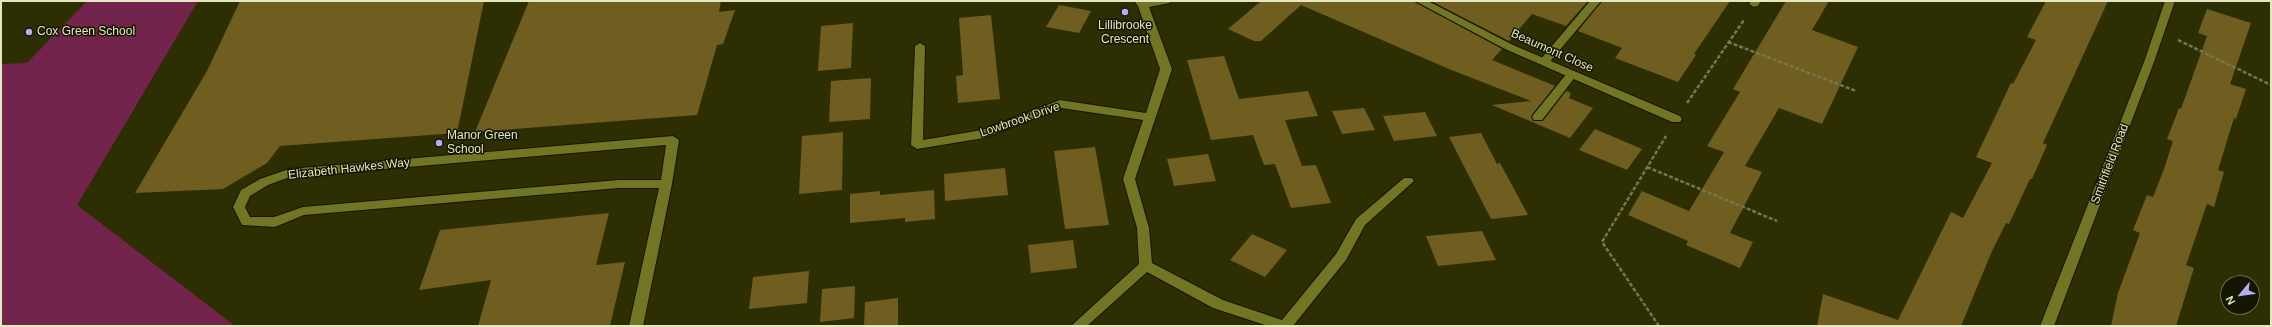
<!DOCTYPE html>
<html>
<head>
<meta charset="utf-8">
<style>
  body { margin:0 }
  #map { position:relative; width:2272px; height:327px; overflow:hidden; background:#2d2f03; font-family:Arial,sans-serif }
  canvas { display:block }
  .frame { position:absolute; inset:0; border:2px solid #e4e7c0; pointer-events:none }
  .north { position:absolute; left:2220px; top:275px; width:40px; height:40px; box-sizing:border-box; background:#151600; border:1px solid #686a4d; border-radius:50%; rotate:241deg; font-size:11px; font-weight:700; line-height:16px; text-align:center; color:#e4e7c0 }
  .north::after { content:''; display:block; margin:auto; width:14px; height:18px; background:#b8abf7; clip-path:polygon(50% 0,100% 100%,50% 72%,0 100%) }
</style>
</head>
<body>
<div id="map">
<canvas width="2272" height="327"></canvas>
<div class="frame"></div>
<div class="north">N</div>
</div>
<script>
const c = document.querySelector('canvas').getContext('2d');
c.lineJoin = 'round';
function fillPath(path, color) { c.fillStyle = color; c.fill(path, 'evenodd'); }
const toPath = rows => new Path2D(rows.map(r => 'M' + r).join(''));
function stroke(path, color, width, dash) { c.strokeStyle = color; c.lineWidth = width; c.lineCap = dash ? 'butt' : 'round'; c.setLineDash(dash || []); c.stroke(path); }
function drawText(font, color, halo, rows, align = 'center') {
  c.font = font + ' Arial,sans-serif'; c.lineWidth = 3; c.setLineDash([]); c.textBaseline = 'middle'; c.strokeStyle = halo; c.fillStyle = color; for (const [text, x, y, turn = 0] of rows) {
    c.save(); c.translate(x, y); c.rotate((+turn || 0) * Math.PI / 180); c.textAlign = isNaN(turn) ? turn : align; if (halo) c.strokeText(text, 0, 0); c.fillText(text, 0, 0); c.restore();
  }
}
fillPath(toPath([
  [87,1,198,1,77,205,235,326,1,326,1,64,27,63]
]), '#73244d');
fillPath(toPath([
  [240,1,484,1,457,133,280,146,267,163,223,189,135,193,207,71],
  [529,1,721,1,719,12,735,10,723,44,717,45,697,115,475,132],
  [1261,1,1414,1,1502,49,1492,60,1555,86,1531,116,1533,121,1543,121,1566,91,1571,93,1569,98,1593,108,1570,138,1492,105,1531,101,1449,69,1301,5,1261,41,1254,41,1228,29],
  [1431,1,1588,1,1566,26,1532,14,1509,41],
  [1602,1,1730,1,1694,54,1696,55,1678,82,1615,58,1622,48,1578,31],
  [1786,1,1829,1,1812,30,1858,47,1822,124,1779,108,1745,166,1762,172,1730,233,1753,242,1740,268,1686,245,1688,241,1628,215,1642,191,1689,211,1724,152,1707,146,1740,92,1733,89],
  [2046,1,2108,1,2043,143,2047,145,2032,179,2030,179,2009,224,2006,223,1992,251,1961,326,1817,326,1823,294,1898,320,1951,212,1963,218,1992,163,1976,157,2011,83,2013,84,2036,40,2027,37],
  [1059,5,1091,11,1079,33,1046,27],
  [2207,9,2251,23,2230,84,2246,89,2236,119,2234,118,2218,170,2224,172,2214,207,2207,204,2186,265,2194,268,2176,326,2111,326,2118,293,2140,233,2133,230,2147,195,2153,197,2164,169,2173,141,2167,139,2179,108,2181,109,2207,36,2198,33],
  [991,15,1000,99,958,103,956,76,963,75,959,18],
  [853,23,851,68,818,71,821,26],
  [1224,56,1239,99,1308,91,1318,116,1285,120,1302,166,1316,165,1331,203,1291,208,1275,164,1264,165,1253,135,1211,140,1187,60],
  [871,78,870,119,829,122,831,81],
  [1364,108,1375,130,1342,134,1332,111],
  [1425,112,1437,136,1394,141,1383,116],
  [1595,129,1642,149,1627,170,1579,150],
  [843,132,842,190,799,194,802,136],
  [1481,133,1497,164,1500,163,1528,215,1491,219,1449,137],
  [1095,147,1109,225,1065,229,1054,151],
  [1208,154,1216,181,1174,186,1167,159],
  [1005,168,1008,195,945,201,944,174],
  [934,190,935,219,905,222,905,218,850,223,850,194,880,191,880,195],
  [609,213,596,265,625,262,610,326,478,326,491,280,419,290,440,230],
  [1482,231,1496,260,1438,266,1426,236],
  [1252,234,1287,250,1265,277,1230,260],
  [1073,240,1077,268,1031,273,1028,245],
  [809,271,807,303,749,309,753,277],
  [855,286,854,318,820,322,822,289],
  [898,298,898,326,864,326,865,302]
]), '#705d20');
const service = toPath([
  [1590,1,1601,1,1548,64,1540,64,1539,62,1540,60,1590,1],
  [1572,71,1578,74,1576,76,1542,120,1534,120,1532,117,1534,114,1568,72,1572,71],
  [673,136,679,140,672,184,643,326,629,326,659,188,619,188,304,215,275,227,242,225,233,207,241,190,260,179,289,169,673,136],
  [666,145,661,180,619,180,303,207,274,217,250,217,245,207,250,196,268,185,290,177,666,145]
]);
const minor = toPath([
  [1134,1,1171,1,1170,3,1149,7,1172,69,1135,179,1149,228,1152,263,1223,300,1282,320,1336,254,1356,219,1404,178,1412,178,1414,181,1365,225,1346,260,1293,326,1268,326,1213,308,1147,272,1087,326,1071,326,1139,264,1137,228,1123,179,1143,120,1061,108,984,138,917,149,911,145,915,46,920,43,925,46,923,140,982,130,1060,100,1146,113,1160,69,1138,6,1134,1],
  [1415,1,1428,1,1513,45,1680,116,1682,119,1680,122,1672,122,1505,49,1415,1],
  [1751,1,1761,1,1758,6,1754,7,1749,4,1751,1],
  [2165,1,2175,1,2154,62,2054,326,2040,326,2144,62,2165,1]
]);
stroke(service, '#151601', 2);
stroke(minor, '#151601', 2);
stroke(toPath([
  [2178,40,2271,85],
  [1728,42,1856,91],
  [1687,103,1744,20],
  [1647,167,1777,221],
  [1659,326,1602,242,1666,136]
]), '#75774d', 2.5, [4, 2]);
fillPath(service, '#727524');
fillPath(minor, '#727524');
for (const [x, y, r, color] of [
  [1125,12,4,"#b8abf7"],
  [29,32,4,"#b8abf7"],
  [439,143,4,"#b8abf7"]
]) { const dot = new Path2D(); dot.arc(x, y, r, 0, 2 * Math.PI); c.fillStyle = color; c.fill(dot); stroke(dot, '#151600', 1.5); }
drawText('12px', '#e4e7c0', '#151600', [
  ["Lillibrooke",1125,26,"center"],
  ["Crescent",1125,40,"center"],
  ["Cox Green School",37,32],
  ["Manor Green",447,136],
  ["School",447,150]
], 'left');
drawText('12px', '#e4e7c0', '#151600', [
  ["Beaumont Close",1552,51,24],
  ["Lowbrook Drive",1020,120,-19],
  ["Smithfield Road",2110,164,-69],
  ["Elizabeth Hawkes Way",349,169,-6]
]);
</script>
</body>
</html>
